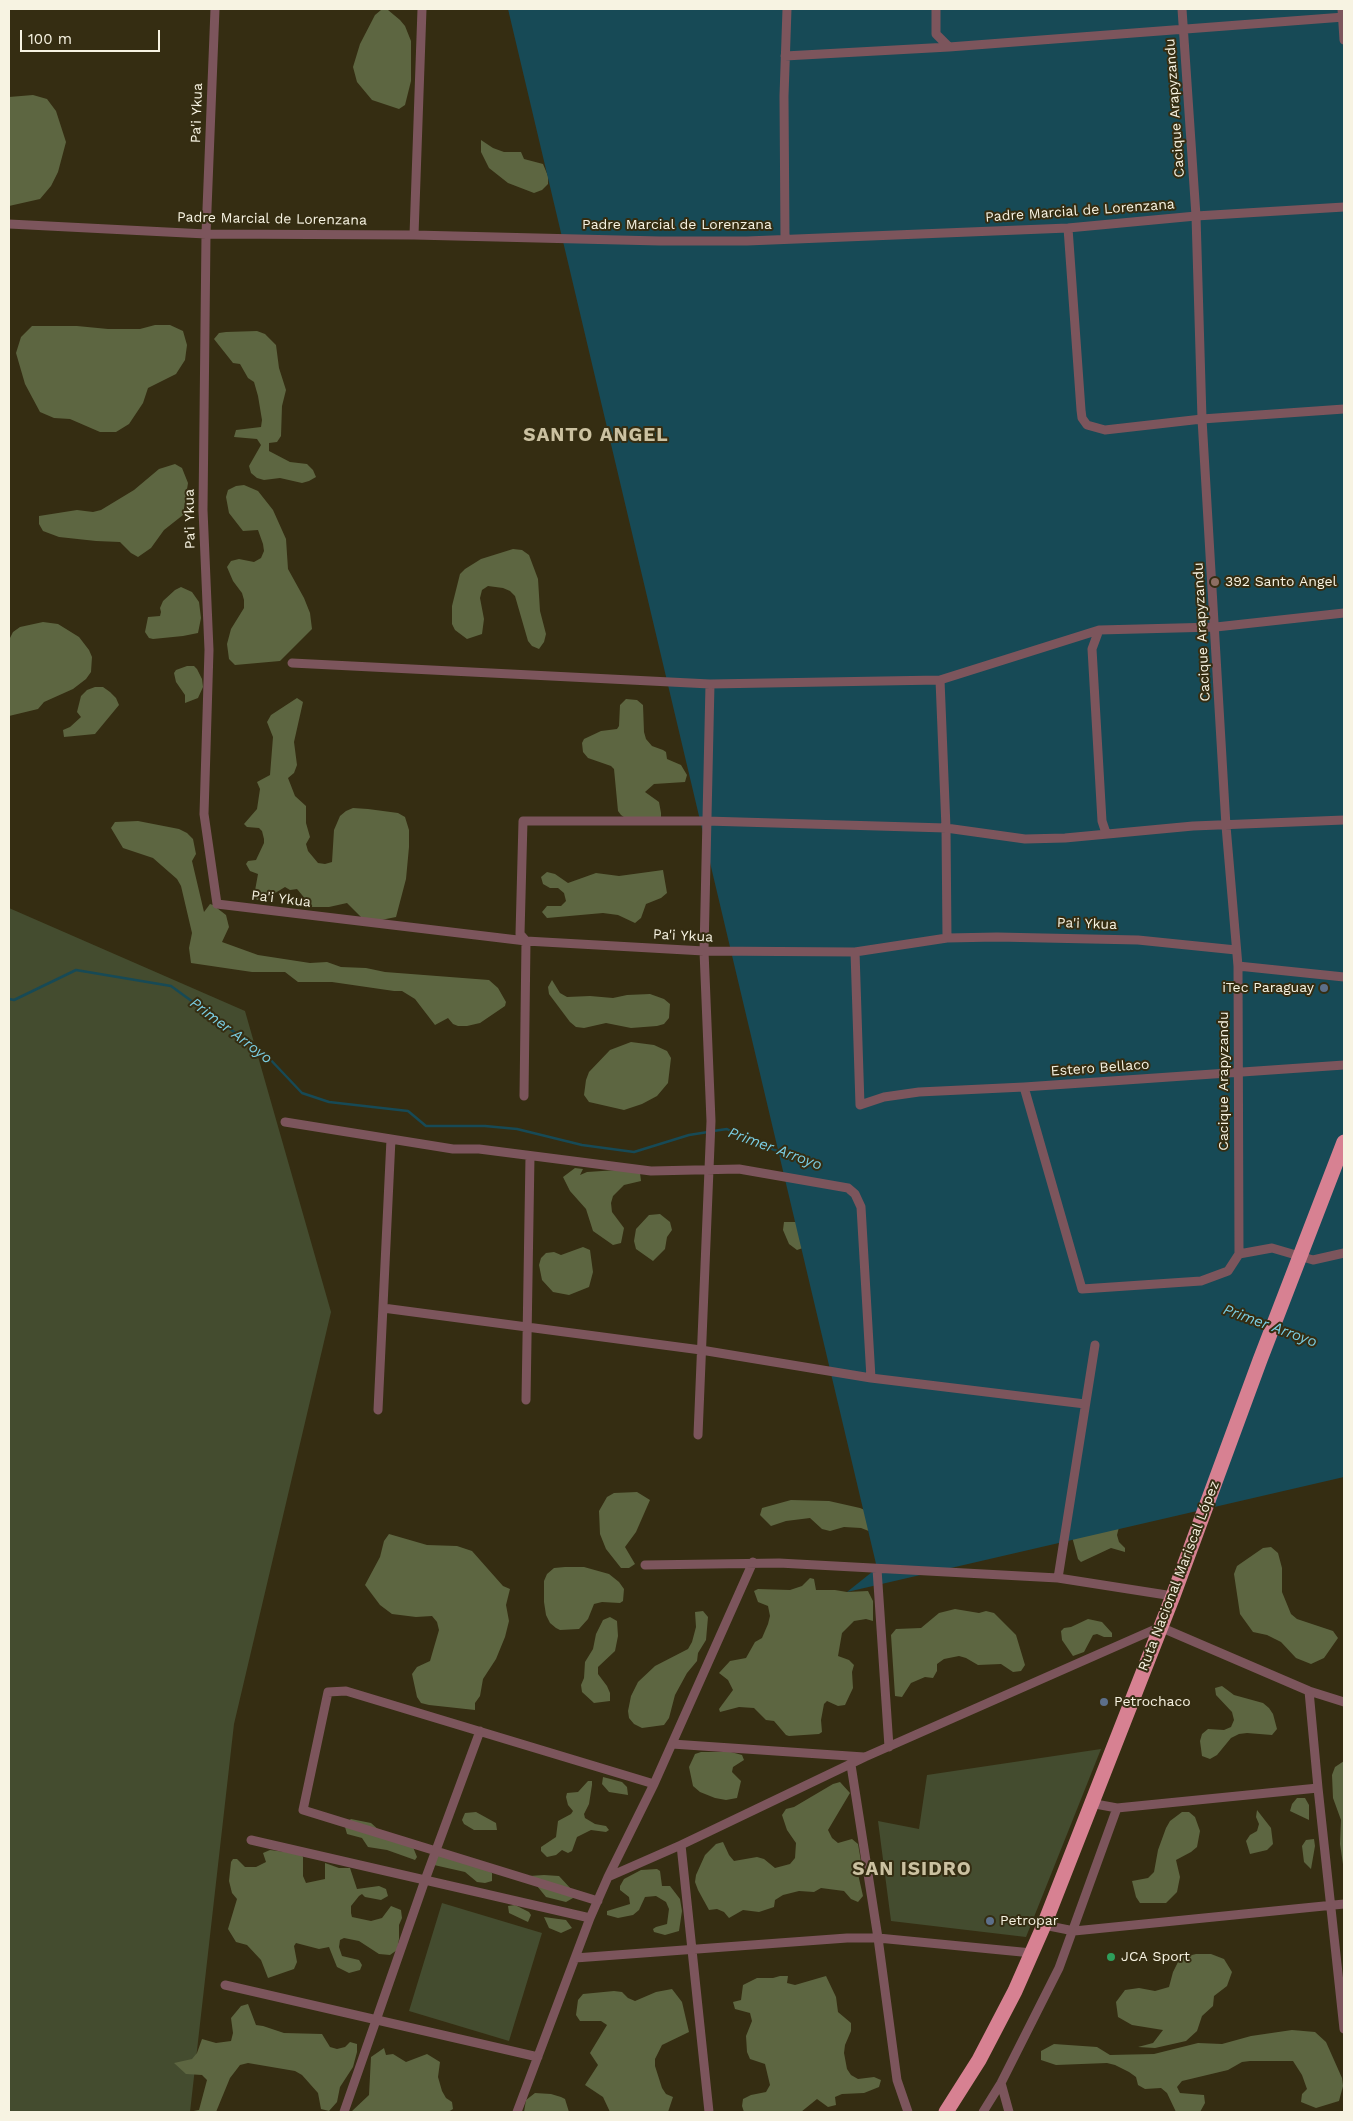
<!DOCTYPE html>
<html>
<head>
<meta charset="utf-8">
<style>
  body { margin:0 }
  #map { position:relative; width:1353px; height:2121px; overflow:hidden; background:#352d12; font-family:"Work Sans",sans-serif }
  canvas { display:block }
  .frame { position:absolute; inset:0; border:10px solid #f7f3e2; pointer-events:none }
  .scale { position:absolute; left:20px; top:30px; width:140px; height:22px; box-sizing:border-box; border:2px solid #f7f3e2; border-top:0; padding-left:6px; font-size:15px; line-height:18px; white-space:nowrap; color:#f7f3e2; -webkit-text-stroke:4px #352d12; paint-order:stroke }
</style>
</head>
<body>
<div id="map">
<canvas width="1353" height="2121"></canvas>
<div class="frame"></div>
<div class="scale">100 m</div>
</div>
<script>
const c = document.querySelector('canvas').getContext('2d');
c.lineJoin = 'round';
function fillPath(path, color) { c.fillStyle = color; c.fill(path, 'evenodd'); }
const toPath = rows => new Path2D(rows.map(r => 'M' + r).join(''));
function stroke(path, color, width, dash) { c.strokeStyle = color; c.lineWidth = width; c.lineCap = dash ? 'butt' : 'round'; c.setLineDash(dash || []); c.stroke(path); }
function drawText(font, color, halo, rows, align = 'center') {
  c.font = font + ' "Work Sans",sans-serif'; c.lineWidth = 4; c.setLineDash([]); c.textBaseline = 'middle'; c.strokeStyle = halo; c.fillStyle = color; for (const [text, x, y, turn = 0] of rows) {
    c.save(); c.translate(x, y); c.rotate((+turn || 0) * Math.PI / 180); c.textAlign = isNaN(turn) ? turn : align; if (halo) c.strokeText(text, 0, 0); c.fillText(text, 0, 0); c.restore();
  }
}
fillPath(toPath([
  [9,908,245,1011,331,1312,234,1724,190,2112,9,2112],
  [1101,1749,1026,1937,891,1921,878,1821,919,1829,927,1775],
  [442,1903,542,1933,509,2041,409,2011]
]), '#444c2f');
fillPath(toPath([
  [381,10,388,10,400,20,405,26,411,41,411,81,405,105,399,109,372,100,357,82,353,67,360,44,375,15],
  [33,95,47,99,56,111,66,142,58,172,51,186,40,199,9,206,9,97],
  [481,140,493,148,504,152,521,152,524,159,543,164,548,176,548,184,542,190,534,193,508,183,489,168,481,152],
  [155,325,170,325,183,331,187,345,185,360,176,374,148,388,143,403,129,424,116,432,100,432,70,419,54,418,40,412,25,384,16,353,21,337,32,326,77,326,108,329,140,329],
  [257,331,265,334,276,345,279,368,286,390,282,406,281,436,277,442,269,443,269,451,290,462,307,464,313,470,316,477,309,481,302,483,280,478,264,480,257,478,251,473,249,466,261,445,257,439,234,437,236,430,261,427,262,420,258,396,254,382,248,378,240,364,233,363,214,339,219,333,226,332],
  [175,464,182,468,188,483,183,515,164,530,151,548,138,557,131,553,120,542,96,541,59,537,43,531,39,524,39,516,77,510,93,512,101,510,134,490,159,469],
  [244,485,258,491,273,510,286,539,288,569,304,598,310,613,312,629,280,661,235,665,229,659,227,644,231,629,244,608,244,600,242,593,233,581,227,567,231,561,239,559,254,562,261,558,264,551,263,544,258,530,243,531,229,513,226,497,228,490,236,486],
  [513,549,522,550,529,555,538,579,540,611,546,634,544,642,539,649,532,646,528,641,515,596,510,591,503,588,488,586,482,590,480,598,484,619,482,634,467,639,455,630,452,624,452,606,460,574,465,569,481,559],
  [181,587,192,592,199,602,201,618,198,633,183,636,153,639,149,638,145,632,148,617,160,616,161,612,160,608,163,601,175,590],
  [43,622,58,624,79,637,89,650,92,657,91,672,86,679,73,689,44,702,38,709,9,716,9,640,13,632,20,627],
  [187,666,194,666,197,669,202,679,203,687,198,698,185,703,185,695,176,682,174,673,176,670],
  [95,687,103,687,110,692,116,698,119,705,95,734,64,737,63,730,70,727,81,717,77,712,81,696,87,690],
  [297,698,303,702,294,742,297,765,294,773,288,778,295,796,306,806,306,823,310,837,306,844,308,851,318,863,325,864,332,862,334,830,340,816,346,811,353,808,368,809,398,813,405,817,409,830,409,847,406,879,396,917,381,920,364,920,347,903,329,907,312,907,297,889,290,890,285,887,267,898,257,900,254,896,258,874,250,871,246,864,248,861,256,860,264,843,264,839,262,831,259,828,247,827,244,824,257,809,260,789,257,782,270,775,273,737,267,722,271,715],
  [626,699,637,700,643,705,644,732,646,739,652,746,663,750,666,752,667,759,681,765,687,775,685,782,654,784,645,792,659,802,661,813,661,817,657,818,628,820,621,815,618,811,614,769,611,766,588,758,583,752,582,743,584,739,601,731,617,729,619,726,620,705],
  [138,821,179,829,187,833,193,839,196,854,192,861,204,912,210,904,213,905,226,915,229,927,222,942,258,955,310,963,327,962,341,967,366,968,385,972,489,980,498,988,506,1002,505,1006,480,1023,467,1026,458,1026,453,1024,448,1018,435,1025,415,999,402,991,394,991,332,982,298,982,285,972,252,972,191,963,189,948,192,933,181,886,177,879,153,858,123,848,111,828,115,822],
  [663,870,667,893,661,898,646,904,641,918,635,923,618,915,603,913,547,918,542,912,547,906,561,906,566,901,564,893,558,888,550,888,543,884,541,877,547,872,555,874,568,883,596,873,619,876],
  [552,980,560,993,567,997,590,996,613,998,627,995,650,994,664,999,670,1004,669,1018,664,1024,657,1026,631,1028,606,1023,584,1028,576,1027,570,1022,549,994,548,987],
  [631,1042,654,1045,667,1051,671,1058,668,1083,657,1096,642,1104,624,1110,589,1102,584,1095,586,1080,589,1072,610,1050],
  [575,1168,583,1169,580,1175,587,1172,617,1170,640,1173,641,1181,624,1185,613,1196,611,1203,612,1212,624,1228,621,1243,613,1245,593,1231,586,1209,570,1191,563,1177],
  [660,1214,670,1222,672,1230,667,1237,665,1249,653,1261,636,1249,634,1241,636,1229,649,1215],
  [784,1222,800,1222,818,1243,797,1250,789,1244,783,1230],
  [583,1247,590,1250,593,1272,589,1287,569,1295,553,1292,542,1280,539,1265,541,1258,546,1253,554,1252,561,1255],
  [637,1492,650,1500,636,1532,625,1547,635,1564,629,1568,621,1568,606,1549,600,1534,599,1511,607,1497,614,1493],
  [791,1500,829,1501,860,1508,867,1511,884,1537,861,1528,844,1527,830,1531,822,1529,810,1518,786,1521,771,1526,760,1515,762,1508],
  [1121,1519,1117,1535,1119,1542,1125,1548,1125,1552,1111,1548,1081,1562,1078,1559,1071,1533],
  [389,1534,427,1545,457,1546,472,1551,503,1586,510,1589,506,1605,509,1621,505,1637,496,1659,483,1679,480,1696,475,1703,475,1710,429,1705,421,1703,417,1697,412,1674,417,1667,430,1661,439,1630,437,1622,432,1616,416,1617,392,1614,380,1605,365,1585,380,1557,384,1541],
  [1271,1547,1278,1553,1282,1568,1282,1592,1291,1614,1297,1619,1333,1631,1338,1638,1324,1658,1311,1664,1296,1658,1281,1642,1267,1635,1253,1632,1240,1614,1234,1574,1237,1566,1263,1548],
  [565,1567,584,1567,609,1574,619,1582,624,1589,623,1601,620,1603,602,1602,594,1604,588,1619,579,1629,560,1630,556,1628,550,1623,546,1615,544,1602,544,1581,547,1574,554,1568],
  [810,1578,814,1579,816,1590,835,1590,847,1592,868,1591,873,1601,873,1621,866,1619,854,1621,842,1633,838,1656,849,1660,854,1665,852,1672,853,1688,845,1705,838,1706,827,1701,824,1704,821,1720,822,1732,819,1734,789,1736,786,1735,774,1721,766,1720,754,1708,739,1707,720,1712,719,1709,733,1690,728,1680,719,1673,730,1661,746,1658,755,1642,762,1638,768,1624,770,1616,768,1606,758,1602,754,1591,758,1589,790,1590,802,1586],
  [955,1609,979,1613,986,1611,994,1613,1016,1635,1025,1665,1021,1671,1013,1672,1001,1664,978,1665,966,1658,959,1656,944,1659,937,1664,937,1671,933,1678,925,1677,911,1683,902,1697,895,1696,891,1635,896,1629,921,1628,939,1613],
  [703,1611,708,1617,706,1640,698,1653,697,1661,687,1673,675,1695,669,1718,664,1725,642,1728,634,1724,629,1718,628,1711,631,1696,638,1682,655,1666,688,1649,692,1642,696,1627,695,1612],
  [610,1617,617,1621,618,1636,615,1651,598,1667,598,1674,607,1686,610,1693,610,1701,594,1703,582,1692,581,1685,584,1678,585,1662,593,1649,596,1634,603,1620],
  [1088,1619,1102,1622,1112,1633,1112,1637,1104,1637,1097,1634,1093,1635,1084,1652,1073,1656,1062,1640,1061,1631,1064,1628,1071,1627],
  [1222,1686,1234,1695,1263,1703,1269,1708,1273,1714,1277,1729,1272,1735,1247,1733,1239,1734,1231,1738,1217,1755,1210,1759,1202,1756,1200,1741,1202,1734,1208,1729,1224,1730,1231,1727,1234,1720,1232,1712,1216,1695,1215,1688],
  [701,1752,731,1752,742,1755,744,1760,733,1767,732,1772,741,1781,737,1798,726,1800,715,1798,700,1792,693,1786,689,1767,695,1754],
  [1344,1761,1344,1871,1340,1844,1341,1820,1333,1798,1332,1775,1335,1767],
  [603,1777,622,1782,627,1787,628,1795,609,1792,602,1784],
  [588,1781,592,1781,592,1785,589,1804,584,1814,585,1818,595,1824,606,1826,609,1830,606,1832,591,1830,577,1837,572,1851,568,1853,562,1850,556,1855,547,1857,541,1851,541,1847,556,1837,558,1821,571,1814,573,1811,568,1805,566,1797,567,1793,578,1792],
  [840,1782,850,1793,828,1830,832,1838,838,1843,852,1839,858,1844,862,1867,858,1874,863,1896,858,1902,851,1899,844,1891,821,1888,814,1892,799,1891,783,1895,775,1900,774,1907,759,1912,743,1910,729,1918,724,1912,717,1909,709,1910,698,1890,695,1882,696,1875,705,1855,716,1844,723,1842,729,1855,734,1861,757,1857,764,1859,775,1868,790,1864,795,1858,796,1843,787,1830,782,1815,786,1809,794,1807,833,1784],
  [1297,1798,1305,1798,1309,1805,1309,1820,1290,1811,1292,1804],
  [1257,1810,1271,1828,1273,1844,1267,1850,1250,1854,1246,1841,1250,1835,1257,1831,1259,1824,1256,1817],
  [476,1812,496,1823,497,1830,474,1830,464,1824,462,1820,465,1813],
  [1182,1812,1189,1812,1195,1817,1200,1831,1197,1847,1191,1852,1176,1860,1180,1877,1177,1892,1166,1903,1140,1903,1136,1897,1132,1881,1148,1878,1154,1872,1158,1850,1166,1828,1170,1821],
  [351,1819,371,1823,380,1831,413,1847,417,1857,415,1860,387,1850,368,1847,362,1838,347,1834,345,1827,348,1821],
  [1314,1839,1315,1846,1311,1869,1304,1862,1302,1846,1306,1840],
  [270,1850,301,1854,303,1857,303,1876,306,1883,325,1879,325,1863,339,1868,350,1868,357,1889,379,1886,386,1889,388,1896,381,1900,365,1897,362,1894,359,1896,351,1906,351,1913,352,1917,371,1921,382,1918,391,1906,401,1910,402,1918,399,1925,399,1939,397,1950,390,1955,379,1954,359,1941,344,1938,340,1940,339,1947,342,1956,359,1960,362,1965,360,1970,349,1973,337,1967,329,1947,319,1949,296,1943,294,1946,297,1962,294,1969,268,1978,261,1960,247,1945,236,1942,228,1929,237,1899,232,1893,229,1881,231,1862,233,1859,237,1859,245,1867,256,1867,266,1862,263,1853],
  [439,1854,480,1865,492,1873,492,1881,485,1883,477,1882,465,1872,434,1865],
  [657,1869,660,1871,662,1886,670,1886,680,1899,682,1911,679,1931,665,1935,654,1932,653,1929,656,1927,667,1924,669,1909,666,1902,656,1896,645,1897,639,1910,633,1915,618,1918,607,1915,607,1911,630,1904,629,1897,620,1890,620,1886,624,1879,641,1870],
  [544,1875,559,1876,572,1890,573,1898,566,1902,546,1897,529,1876],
  [515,1905,529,1912,531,1915,528,1922,509,1913,508,1906],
  [544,1917,566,1920,572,1928,561,1933,549,1928],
  [1196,1954,1211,1954,1224,1959,1232,1972,1227,1986,1214,1996,1213,2006,1202,2016,1197,2031,1186,2041,1155,2048,1138,2047,1153,2043,1163,2030,1132,2025,1118,2017,1116,2002,1125,1990,1139,1988,1155,1991,1169,1987,1173,1972,1180,1958],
  [780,1976,788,1976,787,1983,795,1985,826,1976,836,1997,838,2012,851,2023,851,2031,845,2045,844,2053,847,2069,851,2075,858,2079,874,2077,881,2080,879,2087,864,2093,842,2094,835,2097,836,2105,828,2107,817,2099,801,2112,744,2112,742,2106,743,2099,751,2095,766,2092,770,2085,765,2064,750,2059,747,2052,746,2036,752,2021,750,2013,735,2009,733,2002,741,2000,743,1985,757,1978,773,1978],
  [672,1989,682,2002,689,2032,662,2045,655,2059,655,2066,662,2088,666,2094,673,2097,668,2112,610,2112,603,2097,585,2085,598,2065,590,2053,607,2025,601,2021,580,2021,576,2015,578,2000,583,1994,614,1991,622,1992,628,1998,635,2001,656,1992],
  [248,2004,256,2025,263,2026,284,2033,322,2034,330,2047,337,2049,345,2047,350,2042,357,2044,357,2052,353,2067,340,2087,337,2102,329,2111,321,2109,318,2093,302,2075,295,2071,248,2063,240,2065,230,2078,216,2112,188,2112,199,2110,207,2080,202,2075,186,2074,174,2063,192,2059,197,2053,202,2039,216,2043,231,2041,233,2033,231,2018,241,2006],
  [1292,2030,1315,2032,1326,2042,1342,2078,1343,2086,1339,2101,1316,2108,1301,2102,1302,2094,1307,2089,1302,2075,1293,2061,1250,2061,1242,2062,1228,2070,1182,2081,1177,2087,1180,2093,1204,2095,1205,2103,1200,2112,1176,2112,1167,2093,1161,2088,1145,2089,1138,2085,1136,2077,1129,2072,1115,2065,1107,2063,1056,2065,1041,2060,1041,2051,1054,2044,1097,2047,1110,2055,1154,2054,1198,2043,1222,2044,1251,2036],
  [384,2048,386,2055,393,2054,406,2062,427,2054,440,2062,438,2077,442,2091,446,2098,452,2102,453,2109,448,2112,351,2112,369,2095,371,2057],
  [535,2093,551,2094,561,2097,565,2099,569,2112,524,2112,526,2100]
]), '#5d6641');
fillPath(toPath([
  [508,9,1344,9,1344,1477,847,1592,877,1568]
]), '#174a56');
stroke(toPath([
  [9,999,14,1000,76,970,171,986,267,1056,302,1093,329,1102,408,1111,426,1126,485,1126,517,1129,582,1145,634,1152,689,1135,708,1132],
  [713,1131,727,1129,746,1139,780,1152]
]), '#174a56', 2.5);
stroke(toPath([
  [215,9,206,234,203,510,209,650,204,814,217,904,526,941,704,951,855,952,947,938,997,937,1138,940,1236,950],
  [936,9,936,34,949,47,1344,17],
  [1182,9,1196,216,1202,419,1226,826,1238,966,1239,1254],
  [1342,9,1344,40],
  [785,56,949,47],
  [9,224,206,234,414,235,660,241,747,241,1068,228,1196,216,1344,207],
  [1068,228,1081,410,1082,418,1087,425,1105,430,1202,419,1344,409],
  [414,235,422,9],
  [785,239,784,96,787,9],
  [1099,630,1092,649,1102,821,1106,833],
  [292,663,710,684],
  [940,680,946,828,947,938],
  [855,952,860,1105,884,1097,919,1092,1024,1087,1344,1065],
  [1238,966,1344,977],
  [1024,1087,1082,1289,1201,1281,1228,1271,1239,1254,1272,1248,1313,1260,1344,1253],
  [524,1096,526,941,520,934,523,821,706,821,946,828,1025,839,1065,838,1193,826,1344,820],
  [285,1122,453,1149,479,1149,651,1171,739,1169,848,1188,855,1194,861,1207,871,1378],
  [383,1308,701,1350,871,1378,1085,1404],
  [526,1400,530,1156],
  [378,1410,391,1139],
  [698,1435,711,1121,704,951,710,684,940,680,1099,630,1216,627,1344,613],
  [645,1565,779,1563,1058,1578,1173,1596],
  [877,1569,889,1747],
  [1058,1578,1095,1345],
  [1309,1691,1318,1788,1344,2029],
  [672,1744,864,1757],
  [851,1765,878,1938,897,2080,908,2112],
  [1090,1803,1117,1808,1318,1788],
  [251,1840,590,1918],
  [681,1845,709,2112],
  [608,1877,681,1845,865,1757,1160,1627,1309,1691,1344,1702],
  [598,1901,303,1810,328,1692,346,1691,654,1784],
  [1044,1925,1074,1931,1344,1904],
  [575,1958,847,1938,878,1938,1032,1953],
  [225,1985,538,2057],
  [1001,2083,1009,2112],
  [344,2112,425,1880,480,1731],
  [517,2112,590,1918,608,1877,654,1784,753,1562],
  [983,2112,1001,2083,1059,1968,1117,1808]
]), '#7c555c', 9);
stroke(toPath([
  [946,2112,979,2060,1015,1991,1044,1925,1173,1596,1260,1360,1344,1142]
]), '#d78192', 15);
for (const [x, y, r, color] of [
  [1215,582,5,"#8d6e63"],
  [1324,988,5,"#5c6f8a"],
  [1104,1702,5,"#5c6f8a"],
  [990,1921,5,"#5c6f8a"],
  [1111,1957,5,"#2e9e5b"]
]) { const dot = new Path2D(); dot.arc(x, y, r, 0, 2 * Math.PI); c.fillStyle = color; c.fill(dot); stroke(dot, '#352d12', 2); }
drawText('14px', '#f7f3e2', '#352d12', [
  ["Cacique Arapyzandu",1175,108,-94],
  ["Pa'i Ykua",197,113,-88],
  ["Padre Marcial de Lorenzana",1080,211,-4],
  ["Padre Marcial de Lorenzana",272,219,1],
  ["Padre Marcial de Lorenzana",677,225],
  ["Pa'i Ykua",190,519,-91],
  ["Cacique Arapyzandu",1202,632,-93],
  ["Pa'i Ykua",281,899,7],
  ["Pa'i Ykua",1087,924,2],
  ["Pa'i Ykua",683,936,3],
  ["Estero Bellaco",1100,1068,-4],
  ["Cacique Arapyzandu",1224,1081,-90],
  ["Ruta Nacional Mariscal López",1179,1576,-69]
]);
drawText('14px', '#f7f3e2', '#352d12', [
  ["392 Santo Angel",1225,582],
  ["iTec Paraguay",1314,988,"right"],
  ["Petrochaco",1114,1702],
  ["Petropar",1000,1921],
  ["JCA Sport",1121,1957]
], 'left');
drawText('italic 15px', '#7acde2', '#352d12', [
  ["Primer Arroyo",231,1031,37],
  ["Primer Arroyo",775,1149,20],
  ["Primer Arroyo",1270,1326,20]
]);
c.letterSpacing = '1px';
drawText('bold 19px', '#cbc1a1', '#352d12', [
  ["SANTO ANGEL",596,435],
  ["SAN ISIDRO",912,1869]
]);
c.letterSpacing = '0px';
</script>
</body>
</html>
